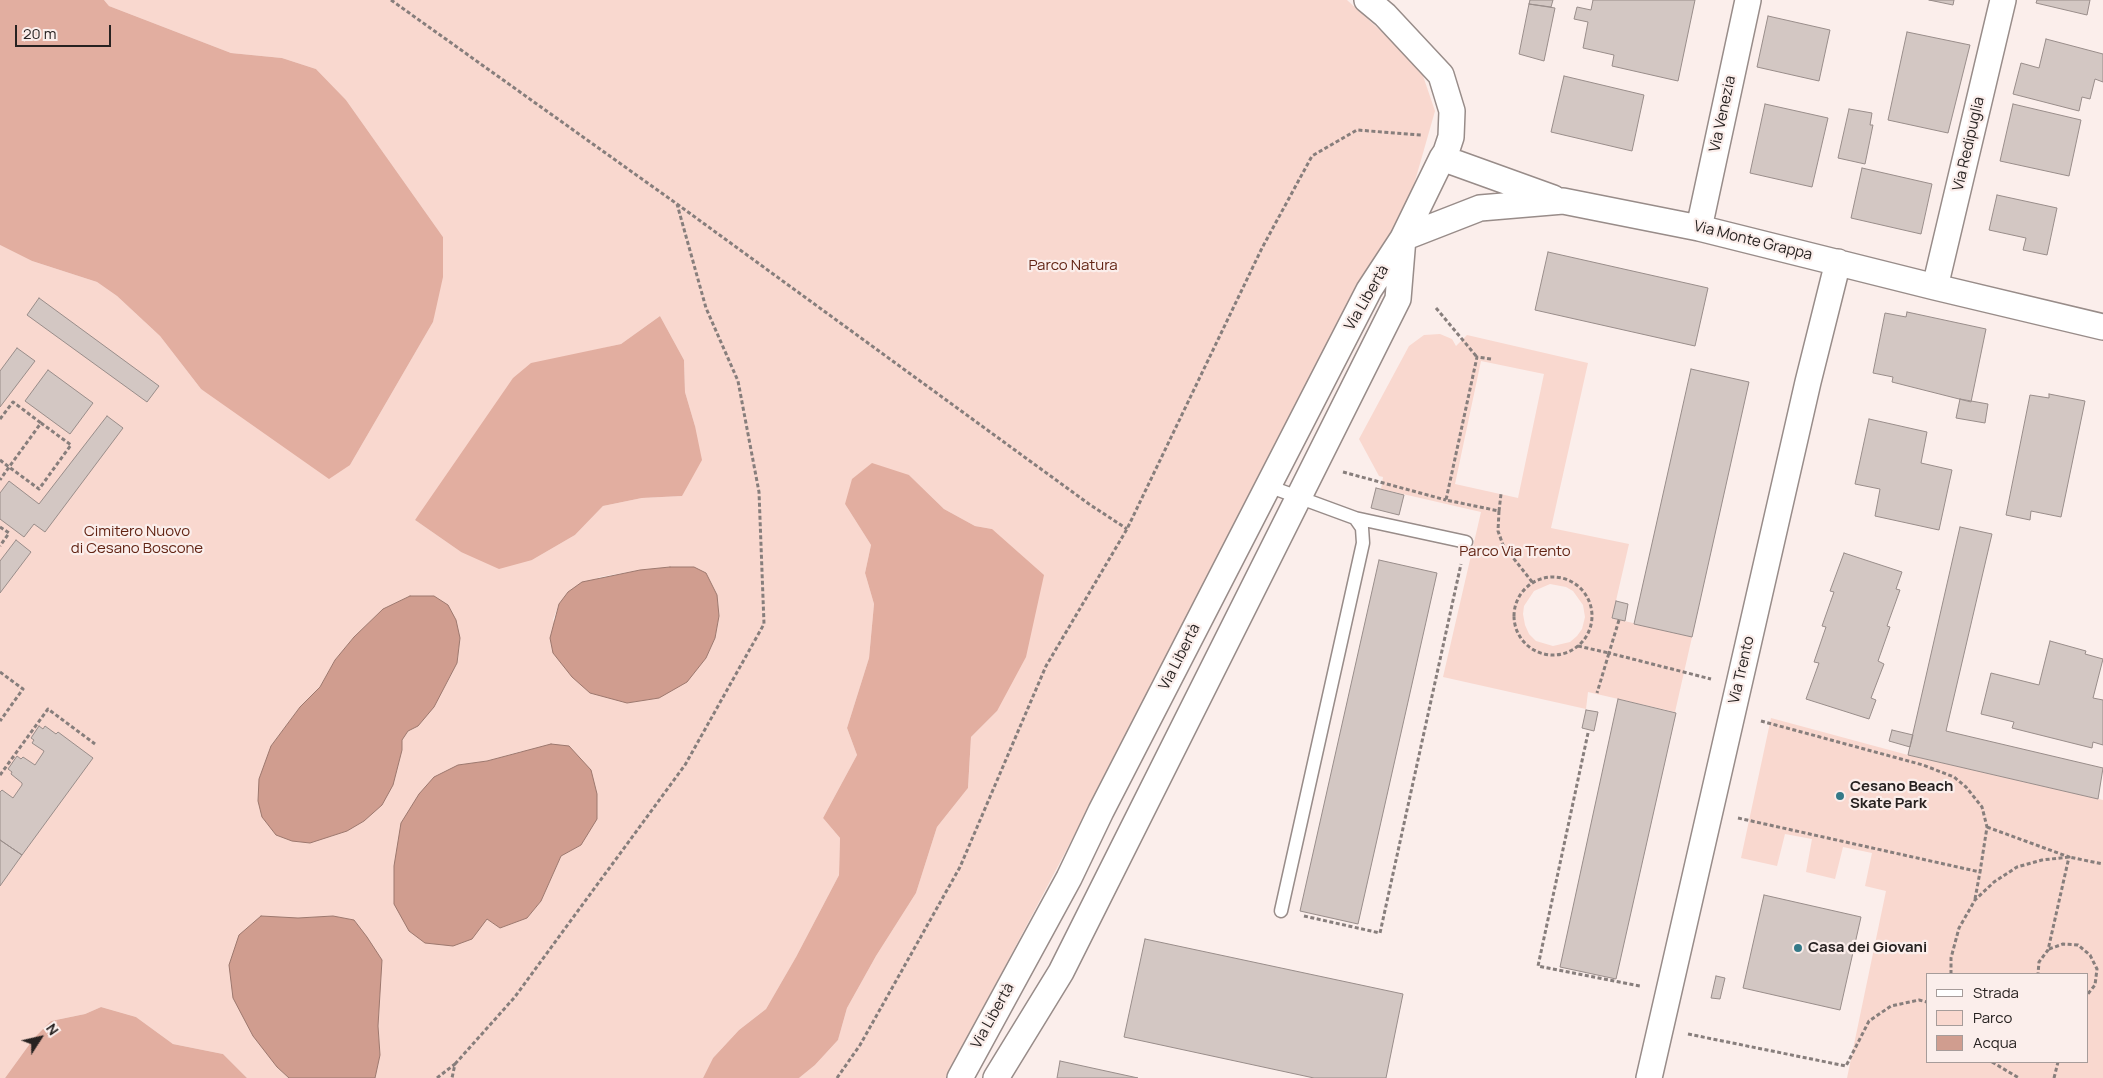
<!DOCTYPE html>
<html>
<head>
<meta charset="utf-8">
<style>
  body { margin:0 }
  #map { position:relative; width:2103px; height:1078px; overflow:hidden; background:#fbeeeb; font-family:Manrope,sans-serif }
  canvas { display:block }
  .legend { position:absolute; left:1926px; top:973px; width:162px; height:90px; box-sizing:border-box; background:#fbeeeb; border:1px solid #a69c9a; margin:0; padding:6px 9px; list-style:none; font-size:15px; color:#272221 }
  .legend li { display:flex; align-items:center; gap:10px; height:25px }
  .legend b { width:25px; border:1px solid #a69c9a }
  .north { position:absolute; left:15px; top:1013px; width:50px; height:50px; -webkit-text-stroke:4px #fbeeeb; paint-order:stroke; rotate:55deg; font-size:14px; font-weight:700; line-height:20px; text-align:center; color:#272221 }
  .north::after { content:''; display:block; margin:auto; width:18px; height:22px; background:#272221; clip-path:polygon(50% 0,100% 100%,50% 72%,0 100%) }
  .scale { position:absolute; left:15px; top:25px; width:96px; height:22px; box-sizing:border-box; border:2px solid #272221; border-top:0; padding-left:6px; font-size:15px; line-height:18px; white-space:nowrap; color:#272221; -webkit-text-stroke:4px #fbeeeb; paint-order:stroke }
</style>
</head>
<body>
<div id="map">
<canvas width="2103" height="1078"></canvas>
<ul class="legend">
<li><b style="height:6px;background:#fff"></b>Strada</li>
<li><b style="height:14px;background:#f9d8cf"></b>Parco</li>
<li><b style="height:14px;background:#d09d8f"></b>Acqua</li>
</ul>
<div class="north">N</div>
<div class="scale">20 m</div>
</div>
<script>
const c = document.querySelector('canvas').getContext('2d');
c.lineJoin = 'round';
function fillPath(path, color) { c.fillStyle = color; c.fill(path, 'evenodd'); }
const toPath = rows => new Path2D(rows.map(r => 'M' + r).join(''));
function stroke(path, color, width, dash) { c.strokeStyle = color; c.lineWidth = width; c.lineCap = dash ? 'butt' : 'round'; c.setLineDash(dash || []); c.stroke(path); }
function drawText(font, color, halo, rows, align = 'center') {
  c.font = font + ' Manrope,sans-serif'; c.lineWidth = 4.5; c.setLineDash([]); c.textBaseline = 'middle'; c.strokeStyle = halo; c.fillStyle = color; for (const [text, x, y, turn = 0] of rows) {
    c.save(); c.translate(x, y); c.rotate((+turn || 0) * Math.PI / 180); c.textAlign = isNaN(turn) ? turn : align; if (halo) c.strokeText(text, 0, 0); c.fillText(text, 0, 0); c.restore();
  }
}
fillPath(toPath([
  [104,0,1347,0,1420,67,1435,111,1409,202,946,1078,799,1078,815,1065,838,1040,847,1008,876,956,916,893,937,827,968,788,971,737,997,711,992,529,975,526,944,509,909,475,845,504,871,545,865,573,874,604,869,658,847,728,857,755,823,818,840,838,839,875,796,957,766,1009,739,1030,713,1058,703,1078,375,1078,380,1055,378,1026,381,960,354,920,333,916,298,918,277,1067,289,1078,247,1078,223,1054,173,1044,136,1017,101,1007,85,1014,51,1021,34,1038,5,1078,0,1078,0,245,32,261,97,282,117,296,160,336,201,389,350,465,433,322,443,237,346,100,316,69,282,58,231,53,109,6],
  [660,316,684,360,685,392,695,426,682,496,642,498,603,506,575,535,532,560,461,552,415,520,582,353,621,344],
  [670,567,706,573,717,595,719,616,715,638,706,658,659,698,627,703,553,620,559,604,568,592,600,577,640,570],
  [410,596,460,638,457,663,447,683,418,726,408,731,402,740,402,750,397,765,364,821,330,837,271,746,300,707,320,687,335,660,354,637,383,609],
  [522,751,581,845,561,856,541,901,527,918,500,928,487,919,458,765,487,761],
  [1440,334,1452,339,1456,346,1467,335,1588,363,1551,528,1629,544,1612,618,1692,637,1675,712,1588,692,1586,709,1443,677,1481,512,1381,489,1383,477,1379,476,1359,439,1409,346,1424,335],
  [1481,361,1544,374,1518,498,1455,484],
  [1550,584,1566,587,1573,591,1583,605,1585,617,1582,629,1577,636,1570,642,1553,646,1536,641,1529,634,1525,625,1523,614,1524,606,1534,591],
  [1771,718,1908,755,2103,800,2103,1078,1847,1078,1886,891,1865,886,1872,853,1843,847,1835,879,1806,872,1812,839,1785,834,1777,866,1741,858],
  [1927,974,2087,974,2087,1062,1927,1062]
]), '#f9d8cf');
fillPath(toPath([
  [0,0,104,0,109,6,231,53,282,58,316,69,346,100,443,237,443,277,433,322,350,465,329,479,201,389,160,336,117,296,97,282,32,261,0,245],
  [660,316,684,360,685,392,695,426,702,460,682,496,642,498,603,506,575,535,532,560,499,569,461,552,415,520,513,378,531,363,621,344],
  [872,463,909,475,944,509,975,526,992,529,1044,575,1026,657,997,711,971,737,968,788,937,827,916,893,876,956,847,1008,838,1040,815,1065,799,1078,703,1078,713,1058,739,1030,766,1009,796,957,839,875,840,838,823,818,857,755,847,728,869,658,874,604,865,573,871,545,845,504,852,479],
  [101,1007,136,1017,173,1044,223,1054,247,1078,5,1078,34,1038,51,1021,85,1014]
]), '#e2aea0');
const water = toPath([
  [670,567,694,567,706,573,717,595,719,616,715,638,706,658,687,682,659,698,627,703,590,693,572,677,553,653,550,638,559,604,568,592,582,582,640,570,670,567],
  [410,596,434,596,448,605,456,620,460,638,457,663,434,707,418,726,408,731,402,740,402,750,393,785,382,805,364,821,347,831,310,843,292,841,276,835,262,817,258,801,259,779,271,746,300,707,320,687,335,660,354,637,383,609,410,596],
  [551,744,569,746,591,770,597,794,597,819,581,845,561,856,541,901,527,918,500,928,487,919,472,939,453,946,425,943,409,931,394,904,394,866,401,823,419,794,434,777,458,765,487,761,551,744],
  [261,916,298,918,333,916,354,920,367,937,382,960,378,1026,380,1055,375,1078,289,1078,277,1067,253,1036,233,998,229,965,239,935,261,916]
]);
fillPath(water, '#d09d8f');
stroke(water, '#9d786e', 1);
const building = toPath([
  [1530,0,1553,0,1551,7,1529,4,1530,0],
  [1593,0,1695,0,1678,81,1612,66,1614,55,1583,48,1588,22,1574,19,1577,7,1591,10,1593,0],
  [1929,0,1954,0,1953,5,1929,0],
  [2037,0,2090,0,2087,15,2036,3,2037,0],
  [1529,4,1555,8,1544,61,1519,54,1529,4],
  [1768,16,1830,30,1819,81,1757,67,1768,16],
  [1907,32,1970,45,1948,133,1888,120,1907,32],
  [2046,39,2103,54,2103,82,2095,79,2090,99,2082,97,2079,111,2013,94,2021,63,2039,68,2046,39],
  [1564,76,1644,95,1632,151,1551,132,1564,76],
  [1765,104,1828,118,1812,187,1750,173,1765,104],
  [2013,104,2081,120,2069,176,2000,161,2013,104],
  [1849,109,1872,113,1870,125,1873,125,1865,164,1838,158,1849,109],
  [1862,168,1932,184,1921,234,1851,218,1862,168],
  [1997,195,2057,208,2047,255,2023,250,2026,238,1989,230,1997,195],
  [1548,252,1708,288,1695,346,1535,310,1548,252],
  [39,298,159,386,147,402,27,315,39,298],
  [1907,312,1986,329,1971,402,1892,382,1893,377,1873,373,1885,313,1906,317,1907,312],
  [17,348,35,361,0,407,0,371,17,348],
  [1691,369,1749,382,1692,637,1634,624,1691,369],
  [48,370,93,403,70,434,25,401,48,370],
  [2049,394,2085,401,2061,517,2031,511,2030,520,2006,515,2030,395,2049,398,2049,394],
  [1960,399,1988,404,1985,423,1956,418,1960,399],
  [107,416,123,428,45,532,34,524,24,537,0,519,0,493,9,481,39,504,107,416],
  [1869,419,1927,432,1921,463,1952,470,1939,530,1875,516,1880,489,1855,484,1869,419],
  [1376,488,1404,495,1399,515,1371,508,1376,488],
  [1960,527,1992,534,1946,731,2103,768,2098,799,1908,755,1960,527],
  [16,540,31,552,0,593,0,561,16,540],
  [1844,553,1902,572,1896,589,1900,590,1887,626,1890,627,1878,661,1884,664,1871,698,1876,700,1869,719,1806,699,1819,663,1814,662,1826,627,1822,626,1834,592,1830,591,1844,553],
  [1379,560,1437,573,1358,924,1300,911,1379,560],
  [1616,601,1628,604,1625,621,1612,618,1616,601],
  [2050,641,2086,651,2085,654,2103,659,2093,698,2103,700,2103,745,2093,742,2092,748,2012,728,2014,722,1981,714,1991,673,2039,685,2050,641],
  [1618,699,1676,713,1616,979,1560,967,1618,699],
  [1586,710,1598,712,1594,731,1582,728,1586,710],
  [39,726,43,729,45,726,56,734,58,732,93,758,22,855,0,840,0,792,2,790,13,798,22,785,22,783,11,774,12,772,8,769,17,756,21,759,23,757,35,765,43,753,44,751,32,743,34,740,31,738,39,726],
  [1892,730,1913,735,1910,747,1889,741,1892,730],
  [0,840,22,855,0,886,0,840],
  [1764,895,1861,917,1840,1010,1743,988,1764,895],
  [1145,939,1403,994,1386,1078,1314,1078,1124,1037,1145,939],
  [1716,976,1725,978,1720,999,1711,998,1716,976],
  [1060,1061,1138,1078,1057,1078,1060,1061]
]);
fillPath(building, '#d3c7c3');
stroke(building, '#998d8a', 1);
const lane = toPath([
  [1268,486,1355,518,1362,528,1363,543,1281,911],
  [1355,518,1466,542]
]);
const street = toPath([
  [1442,158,1553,198],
  [1699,228,1748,0],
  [1935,287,2003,0],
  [960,1078,1069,878,1101,811,1369,290,1403,238,1442,158,1446,152,1451,137,1452,111,1441,75,1385,15,1367,0],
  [996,1078,1061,972,1398,299,1403,238,1480,208,1563,201,1699,228,1935,287,2103,327],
  [1649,1078,1808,382,1838,262]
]);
stroke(lane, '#988c89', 15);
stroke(street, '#988c89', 28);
stroke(toPath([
  [391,0,677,204,1089,504,1127,529],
  [1436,308,1477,357],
  [1491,359,1477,357,1446,500,1499,511,1501,494],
  [0,419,13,402,41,423],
  [0,460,9,467,39,489,71,445,41,423,9,467,0,480],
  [1343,472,1446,500],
  [1499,511,1498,531,1503,545,1533,583],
  [0,527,9,533,0,546],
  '1514 616a39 39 0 1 1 78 0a39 39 0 1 1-78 0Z',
  [1619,620,1609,653,1711,679],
  [1578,646,1609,653,1597,693],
  [0,672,23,689,0,721],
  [1588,733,1538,966,1640,986],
  [0,775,48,709,95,744],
  [1738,818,1980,872,1987,827,1982,807,1966,787,1954,777,1923,765,1761,721],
  [1987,827,2069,857,2048,950,2039,962,2038,974],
  [1975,899,1980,872],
  [1304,916,1380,933,1461,564],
  [2049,949,2063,944,2078,945,2090,955,2097,969,2095,985,2087,995],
  [1951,974,1951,958,1959,928,1975,900,1994,882,2017,867,2042,860,2069,857,2103,864],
  [1688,1034,1846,1066,1869,1021,1891,1006,1919,1000,1927,1002],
  [1992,1062,2019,1078],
  [455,1064,514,998,685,765,764,624,759,492,738,381,706,308,677,204],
  [437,1078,455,1064,452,1078],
  [837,1078,860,1045,960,867,1046,666,1127,529,1262,248,1312,156,1357,130,1421,135],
  [2054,1078,2058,1062]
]), '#877e7c', 3, [4, 2.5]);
stroke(lane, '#fff', 12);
stroke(street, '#fff', 25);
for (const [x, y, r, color] of [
  [1840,796,5,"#357a88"],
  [1798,948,5,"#357a88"]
]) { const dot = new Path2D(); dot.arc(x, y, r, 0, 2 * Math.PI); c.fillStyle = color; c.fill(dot); stroke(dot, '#fbeeeb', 2); }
drawText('15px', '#272221', '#fbeeeb', [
  ["Via Venezia",1723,114,-78],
  ["Via Redipuglia",1969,144,-77],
  ["Via Monte Grappa",1753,241,14],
  ["Via Libertà",1367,298,-60],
  ["Via Libertà",1180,657,-63],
  ["Via Trento",1742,670,-77],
  ["Via Libertà",993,1016,-61]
]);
drawText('15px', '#622414', '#fbeeeb', [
  ["Parco Natura",1073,266],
  ["Cimitero Nuovo",137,532],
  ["di Cesano Boscone",137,549],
  ["Parco Via Trento",1515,552]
]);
drawText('bold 15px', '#272221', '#fbeeeb', [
  ["Cesano Beach",1850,787],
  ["Skate Park",1850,804],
  ["Casa dei Giovani",1808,948]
], 'left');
</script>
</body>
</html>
